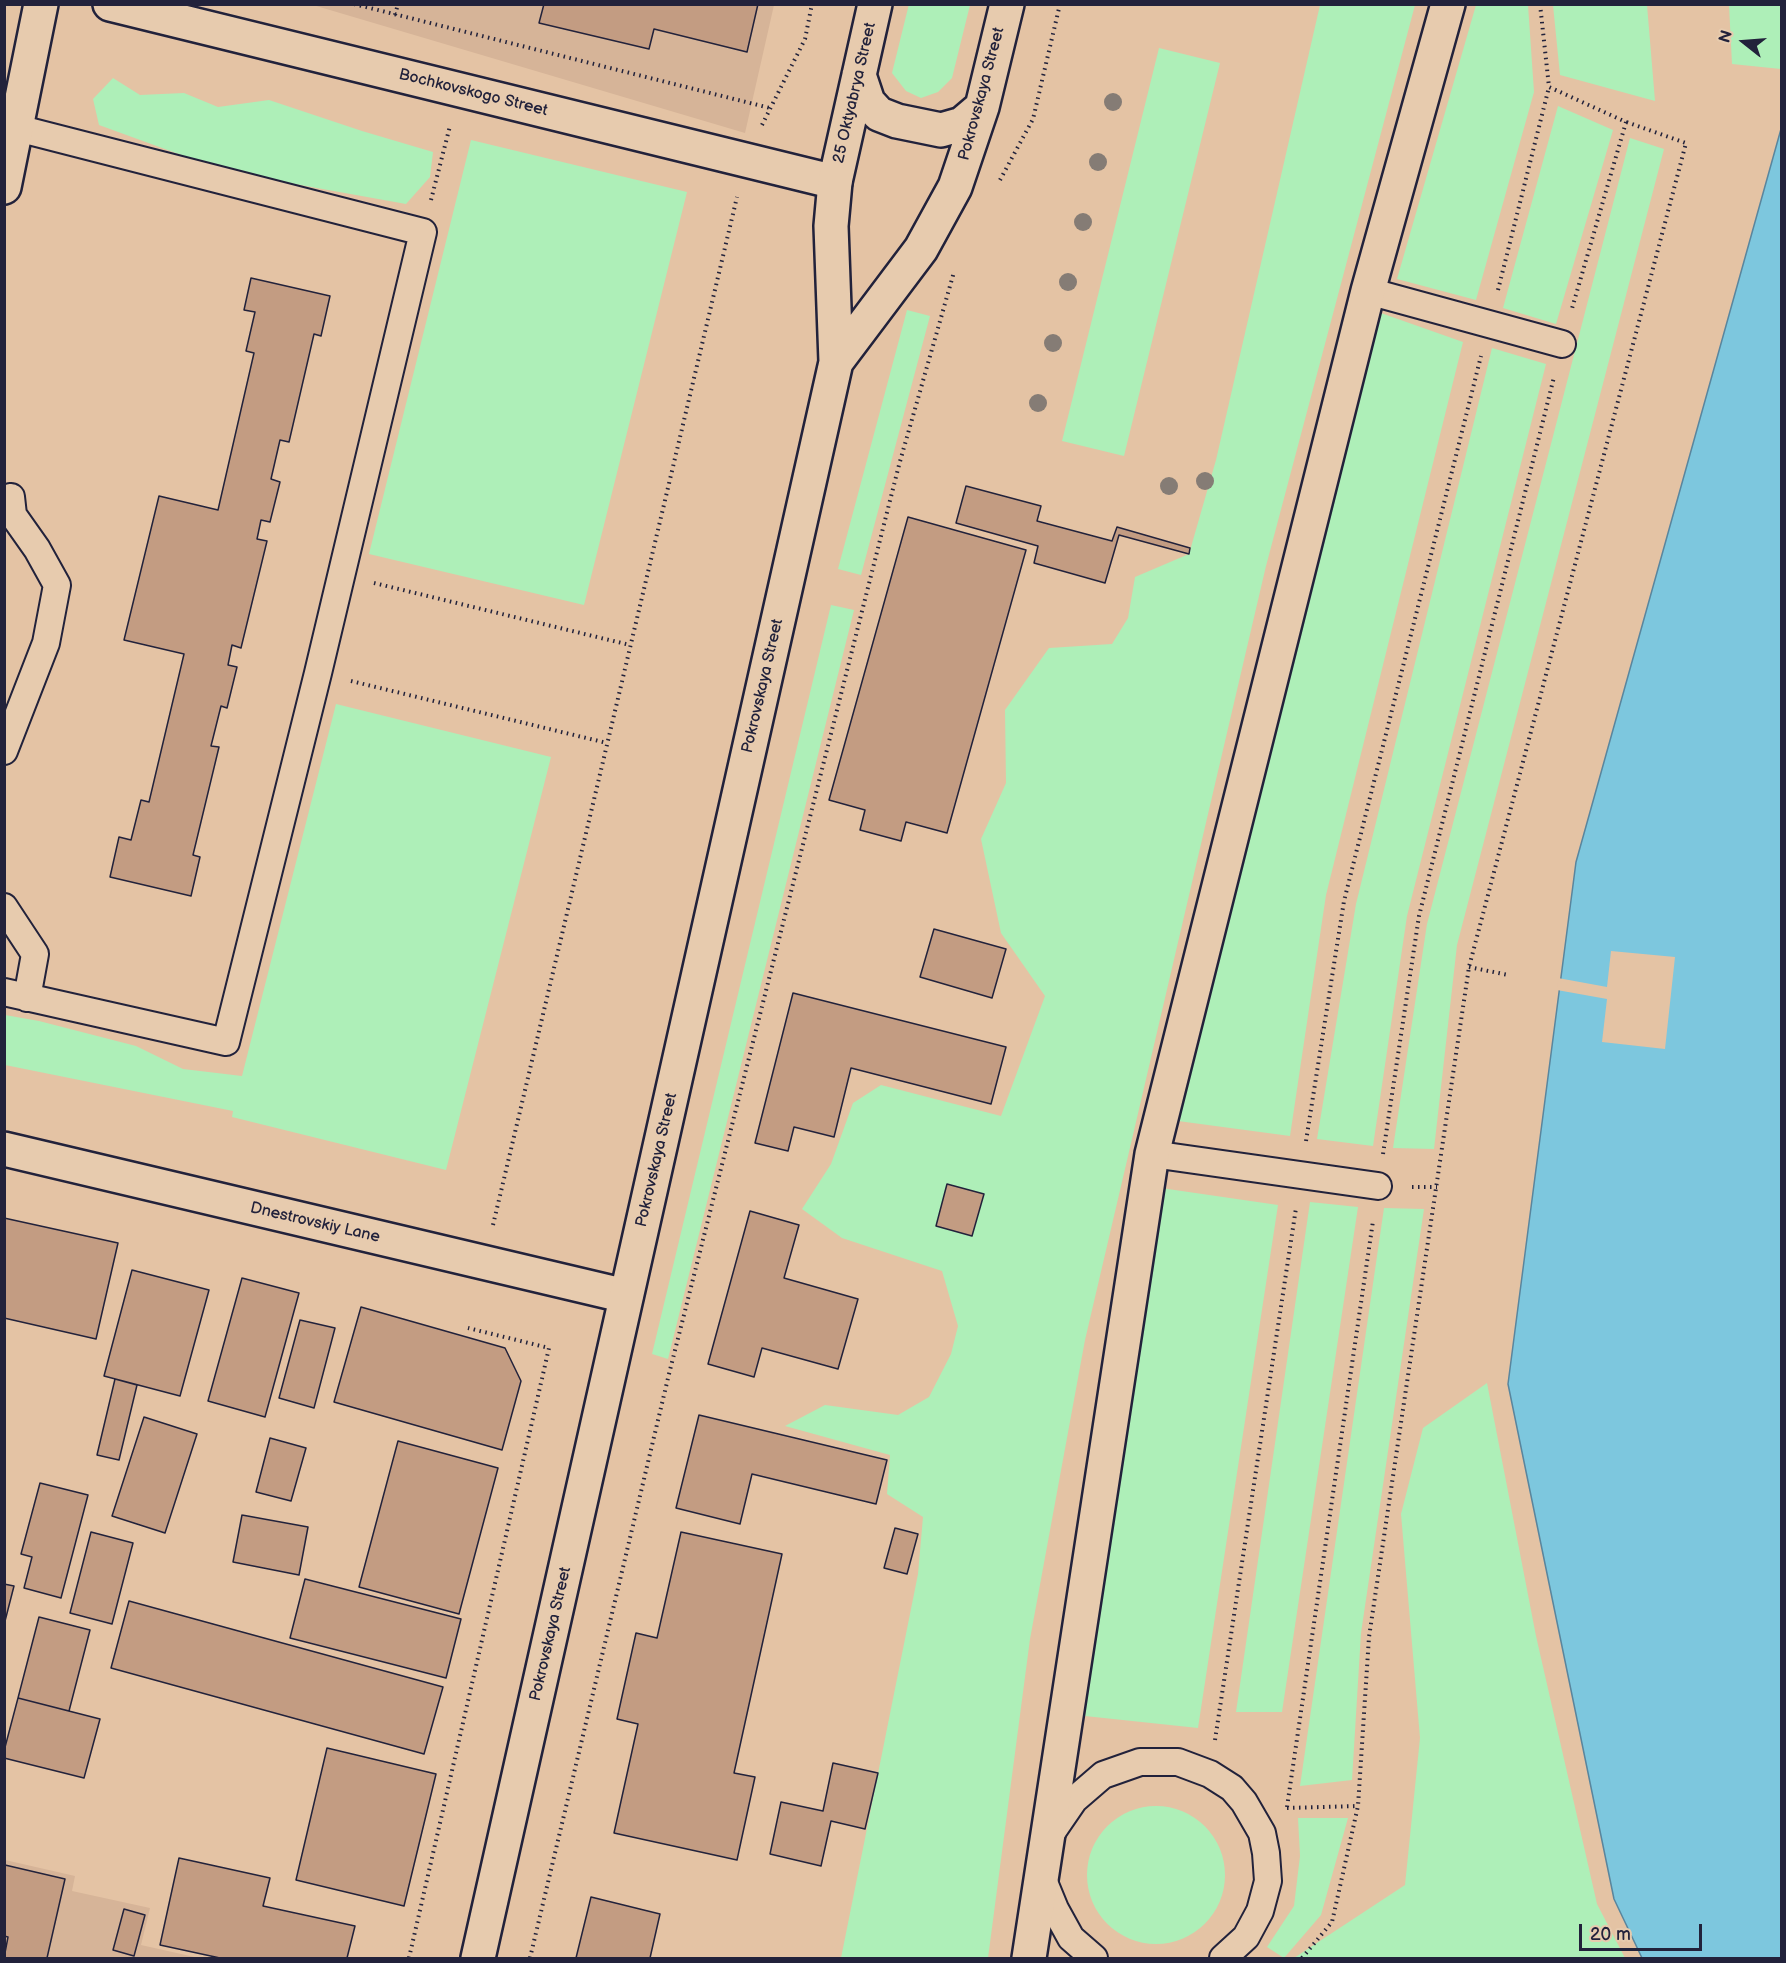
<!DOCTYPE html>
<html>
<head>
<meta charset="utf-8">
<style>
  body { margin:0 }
  #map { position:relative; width:1786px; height:1963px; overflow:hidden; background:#e4c3a4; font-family:"Balsamiq Sans",sans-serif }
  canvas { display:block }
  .frame { position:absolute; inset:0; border:6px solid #22223b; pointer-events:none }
  .north { position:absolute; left:1714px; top:12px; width:60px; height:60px; -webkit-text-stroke:4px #e7cbae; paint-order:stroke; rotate:287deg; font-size:16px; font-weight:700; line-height:24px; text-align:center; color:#22223b }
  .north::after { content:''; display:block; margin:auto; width:21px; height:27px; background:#22223b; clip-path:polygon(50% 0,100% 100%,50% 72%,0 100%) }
  .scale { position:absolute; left:1579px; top:1924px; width:123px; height:27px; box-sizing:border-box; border:3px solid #22223b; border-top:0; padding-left:8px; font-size:18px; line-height:21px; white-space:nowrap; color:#22223b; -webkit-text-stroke:4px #e7cbae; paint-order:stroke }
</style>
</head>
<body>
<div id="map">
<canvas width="1786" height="1963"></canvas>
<div class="frame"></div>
<div class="north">N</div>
<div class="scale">20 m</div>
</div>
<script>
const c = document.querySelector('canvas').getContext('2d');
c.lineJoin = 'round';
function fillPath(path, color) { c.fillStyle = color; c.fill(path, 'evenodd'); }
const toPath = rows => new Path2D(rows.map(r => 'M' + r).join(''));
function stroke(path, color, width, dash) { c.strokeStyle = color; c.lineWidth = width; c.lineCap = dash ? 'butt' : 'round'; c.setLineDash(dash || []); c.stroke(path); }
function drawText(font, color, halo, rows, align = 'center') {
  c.font = font + ' "Balsamiq Sans",sans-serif'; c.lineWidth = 5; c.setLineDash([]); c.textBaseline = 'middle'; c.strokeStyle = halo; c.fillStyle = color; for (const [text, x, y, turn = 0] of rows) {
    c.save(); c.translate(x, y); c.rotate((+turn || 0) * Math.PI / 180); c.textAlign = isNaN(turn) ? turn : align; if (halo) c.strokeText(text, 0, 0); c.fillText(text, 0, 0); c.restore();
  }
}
fillPath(toPath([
  [313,5,774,5,745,133],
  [5,1860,75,1876,72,1891,150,1908,141,1945,199,1958,5,1958]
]), '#d6b498');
fillPath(toPath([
  [909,4,970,5,952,78,938,92,921,98,906,91,892,73],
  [1320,5,1415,5,1266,566,1085,1340,1030,1639,988,1958,841,1958,918,1574,923,1517,887,1494,890,1455,785,1426,825,1405,898,1415,929,1397,951,1354,958,1326,942,1271,842,1238,802,1209,831,1164,853,1103,881,1085,1001,1116,1045,996,1001,933,981,839,1006,783,1005,710,1049,648,1112,644,1128,618,1135,577,1189,554,1216,460],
  [1476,5,1528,5,1534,92,1476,300,1397,279],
  [1553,5,1647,5,1655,101,1560,75],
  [1729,5,1781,5,1781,69,1732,64],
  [1159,48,1220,63,1124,456,1062,441],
  [113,78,140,95,184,93,218,107,269,100,362,131,433,152,430,177,406,204,228,172,99,125,93,99],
  [1558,106,1613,130,1556,324,1503,308],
  [1630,138,1664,149,1457,945,1434,1149,1393,1148,1427,924],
  [471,140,687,192,584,605,369,554],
  [907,310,930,316,861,575,838,569],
  [1378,312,1463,342,1326,895,1290,1136,1178,1121],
  [1492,348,1546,364,1407,916,1373,1146,1317,1139,1356,904],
  [831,605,854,610,668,1359,652,1354],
  [336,704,551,757,446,1170,232,1117,233,1111,5,1065,5,1015,39,1021,136,1046,183,1069,242,1076],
  [1161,1188,1278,1205,1198,1728,1085,1716],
  [1310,1202,1358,1207,1282,1712,1236,1712],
  [1384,1208,1424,1209,1361,1633,1352,1780,1300,1786],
  [1487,1383,1536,1636,1597,1904,1625,1958,1294,1958,1405,1885,1420,1738,1401,1514,1423,1428],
  '1087 1875a69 69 0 1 1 138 0a69 69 0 1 1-138 0Z',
  [1298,1818,1348,1818,1321,1915,1284,1958,1267,1947,1294,1906,1300,1856]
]), '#aeefb8');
const water = toPath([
  [1781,129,1781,1958,1642,1958,1614,1899,1508,1384,1576,862,1781,129]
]);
fillPath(water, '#7dc7de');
stroke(water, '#59859d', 1.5);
fillPath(toPath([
  [1611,951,1675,957,1665,1049,1602,1042,1607,999,1557,990,1558,978,1607,987]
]), '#e4c3a4');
const building = toPath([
  [758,4,747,52,654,29,649,49,539,23,544,4,758,4],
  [251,278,330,296,321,336,314,334,289,442,280,440,271,479,280,482,270,522,261,520,257,539,267,541,241,648,232,645,228,665,237,667,227,708,221,706,211,746,219,747,193,855,200,857,191,896,110,877,119,837,131,840,141,800,149,802,184,654,124,640,159,496,218,510,254,353,246,351,255,312,244,310,251,278],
  [966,486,1041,506,1037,521,1112,541,1117,527,1190,548,1189,554,1119,535,1105,583,1034,563,1038,546,956,523,966,486],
  [908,517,1026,550,947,833,906,822,901,841,860,830,865,810,829,800,908,517],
  [934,929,1006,949,992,998,920,977,934,929],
  [793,993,1006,1047,991,1104,851,1068,834,1137,794,1127,788,1151,755,1143,793,993],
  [947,1184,984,1194,972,1236,936,1226,947,1184],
  [750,1211,799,1225,784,1278,858,1299,838,1369,762,1348,754,1377,708,1364,750,1211],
  [4,1218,118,1243,96,1339,4,1318,4,1218],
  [132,1270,209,1290,180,1396,104,1376,132,1270],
  [242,1278,299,1293,265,1417,208,1401,242,1278],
  [361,1307,505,1348,521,1381,502,1450,334,1402,361,1307],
  [300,1320,335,1328,314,1408,279,1398,300,1320],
  [115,1379,137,1385,119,1460,97,1455,115,1379],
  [699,1415,887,1460,876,1504,752,1474,740,1524,676,1508,699,1415],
  [144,1417,197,1434,165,1533,112,1516,144,1417],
  [270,1438,306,1448,291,1501,256,1492,270,1438],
  [398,1441,498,1468,459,1614,359,1587,398,1441],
  [40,1483,88,1495,61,1598,24,1588,32,1557,21,1554,40,1483],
  [242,1515,308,1527,299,1575,233,1562,242,1515],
  [895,1528,918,1534,907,1574,884,1568,895,1528],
  [91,1532,133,1543,112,1624,70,1613,91,1532],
  [681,1532,782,1554,734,1773,755,1777,737,1860,614,1833,638,1724,617,1719,636,1633,657,1638,681,1532],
  [305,1579,461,1619,446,1678,290,1638,305,1579],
  [4,1584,14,1586,4,1625,4,1584],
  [129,1601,443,1687,424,1754,111,1668,129,1601],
  [39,1617,90,1630,69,1711,18,1698,39,1617],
  [18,1698,100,1719,84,1778,4,1758,4,1751,18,1698],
  [327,1748,436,1774,404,1906,296,1880,327,1748],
  [833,1763,878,1773,865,1829,831,1821,821,1866,770,1854,781,1802,823,1811,833,1763],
  [179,1858,270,1878,263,1906,355,1926,347,1958,220,1958,160,1945,179,1858],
  [5,1865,65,1879,47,1958,4,1958,8,1937,4,1936,5,1865],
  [591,1897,660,1914,650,1958,576,1958,591,1897],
  [124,1909,145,1915,134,1956,113,1950,124,1909]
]);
fillPath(building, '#c39c82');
stroke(building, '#22223b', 1.5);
const lane = toPath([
  [1368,291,1562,344],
  [4,751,46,643,57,585,37,549,13,515,11,497],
  [4,907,35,954,27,998],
  [4,992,226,1042,318,673,423,232,17,128],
  [1152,1154,1378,1186],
  [1050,1835,1074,1800,1103,1775,1140,1762,1178,1762,1210,1774,1232,1788,1244,1802,1262,1833,1266,1853,1268,1881,1260,1911,1246,1937,1223,1958],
  [1041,1875,1055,1909,1071,1938,1094,1958]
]);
const street = toPath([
  [110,4,835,182],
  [4,187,41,4],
  [4,1149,626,1296],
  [1029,1958,1152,1154,1368,291,1448,4]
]);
const secondary = toPath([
  [859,75,868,102,879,114,897,121,941,130,962,124,982,107],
  [836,362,921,249,955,187,982,107,1007,4],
  [478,1958,836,362,831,226,835,182,875,4]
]);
stroke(lane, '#22223b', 30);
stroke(street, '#22223b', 38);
stroke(secondary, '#22223b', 38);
stroke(toPath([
  [354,4,770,108],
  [1540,4,1549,87,1626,122,1571,312],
  [395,15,398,4],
  [762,125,805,39,812,4],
  [1000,180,1033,119,1060,4],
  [431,200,450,126],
  [1498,290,1549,87],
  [374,583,630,645],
  [351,681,607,743],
  [1469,967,1508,975],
  [1306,1141,1344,901,1481,356],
  [1383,1154,1419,916,1554,377],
  [1412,1187,1437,1187],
  [493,1225,737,197],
  [1215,1740,1296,1208],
  [1287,1807,1373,1221],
  [1287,1808,1358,1806],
  [409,1958,549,1348,468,1328],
  [530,1958,669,1374,899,465,954,272],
  [1302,1958,1332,1922,1358,1806,1369,1637,1469,967,1686,143,1626,122]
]), '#22223b', 4, [1.5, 4.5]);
stroke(lane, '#e7cbae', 26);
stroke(street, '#e7cbae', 33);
stroke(secondary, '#e7cbae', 33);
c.fillStyle = '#857c75';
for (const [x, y] of [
  [1113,102],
  [1098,162],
  [1083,222],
  [1068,282],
  [1053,343],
  [1038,403],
  [1205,481],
  [1169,486]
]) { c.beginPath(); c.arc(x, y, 9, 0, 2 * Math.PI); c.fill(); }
drawText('16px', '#22223b', '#e7cbae', [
  ["Bochkovskogo Street",473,93,14],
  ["25 Oktyabrya Street",855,93,-77],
  ["Pokrovskaya Street",982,94,-75],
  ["Pokrovskaya Street",763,686,-77],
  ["Pokrovskaya Street",657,1160,-77],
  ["Dnestrovskiy Lane",315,1223,13],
  ["Pokrovskaya Street",551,1634,-77]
]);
</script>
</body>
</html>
